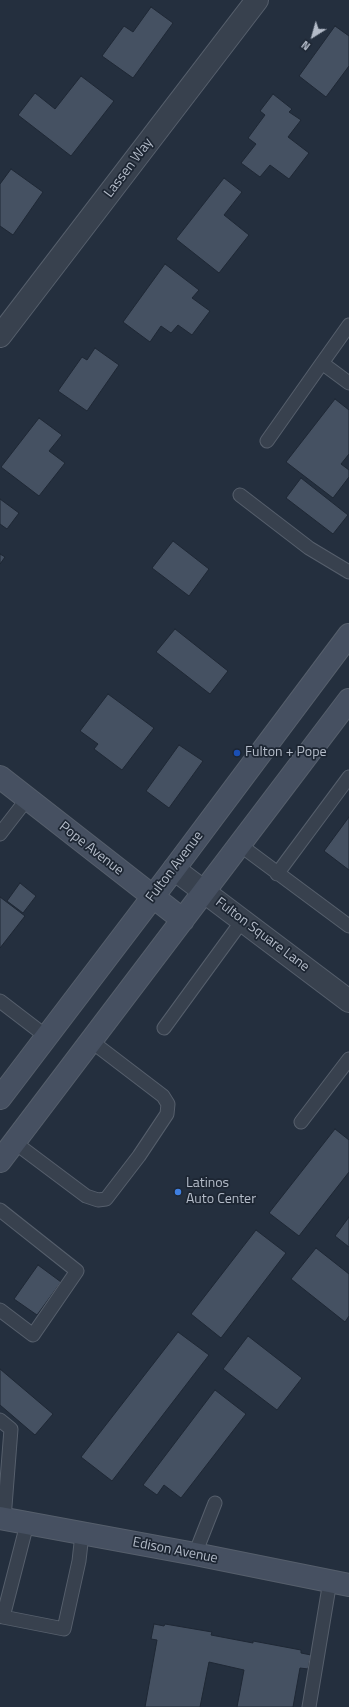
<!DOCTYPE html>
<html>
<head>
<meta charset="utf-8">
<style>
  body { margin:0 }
  #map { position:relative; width:349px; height:1707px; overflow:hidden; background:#242f3e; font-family:"Titillium Web",sans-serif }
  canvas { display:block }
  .north { position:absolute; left:293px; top:16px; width:40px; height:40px; -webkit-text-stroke:3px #1d2633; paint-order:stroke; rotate:217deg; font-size:11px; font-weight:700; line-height:16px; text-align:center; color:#b4bcc9 }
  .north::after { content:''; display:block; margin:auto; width:14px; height:18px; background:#b4bcc9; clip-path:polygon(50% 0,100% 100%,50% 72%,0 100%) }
</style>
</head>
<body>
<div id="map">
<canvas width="349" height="1707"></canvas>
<div class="north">N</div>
</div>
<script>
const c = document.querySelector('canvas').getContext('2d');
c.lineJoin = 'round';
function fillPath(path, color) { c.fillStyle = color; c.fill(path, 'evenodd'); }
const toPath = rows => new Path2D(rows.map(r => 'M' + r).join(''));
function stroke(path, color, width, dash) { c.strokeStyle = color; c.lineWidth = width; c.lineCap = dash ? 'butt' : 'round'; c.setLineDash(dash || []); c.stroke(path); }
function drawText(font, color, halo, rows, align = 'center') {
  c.font = font + ' "Titillium Web",sans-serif'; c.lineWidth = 3.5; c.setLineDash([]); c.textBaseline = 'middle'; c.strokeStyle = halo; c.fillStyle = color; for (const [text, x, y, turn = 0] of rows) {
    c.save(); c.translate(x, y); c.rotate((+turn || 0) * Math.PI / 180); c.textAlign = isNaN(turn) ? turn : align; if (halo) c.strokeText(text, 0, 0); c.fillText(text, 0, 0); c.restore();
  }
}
const building = toPath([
  [151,7,173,23,133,78,102,56,124,26,133,32,151,7],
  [335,26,349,36,349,66,326,97,299,76,335,26],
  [81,76,114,101,71,156,18,115,35,93,55,109,81,76],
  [273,94,292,109,289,112,301,120,288,137,309,153,289,179,270,165,260,177,241,163,256,144,248,138,265,115,260,111,273,94],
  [11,169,43,192,13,235,0,226,0,184,11,169],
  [224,178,242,192,224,215,249,235,219,273,176,239,224,178],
  [165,264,199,290,192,298,210,311,192,335,178,325,171,333,161,326,150,342,123,322,165,264],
  [95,348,119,365,87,411,58,391,82,357,87,360,95,348],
  [335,399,349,410,349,454,341,464,349,470,349,477,333,498,286,462,335,399],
  [39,418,62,435,49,451,65,463,39,496,1,467,39,418],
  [301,478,348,515,333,534,286,498,301,478],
  [0,499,19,513,7,529,0,524,0,499],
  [173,541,209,569,189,596,152,568,173,541],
  [0,554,5,557,0,564,0,554],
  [175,629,228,671,210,694,156,652,175,629],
  [108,694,154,728,122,770,94,749,98,744,80,731,108,694],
  [179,745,203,761,169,808,146,791,179,745],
  [349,817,349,870,324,851,349,817],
  [20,883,36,896,23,913,7,901,20,883],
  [0,897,25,916,0,948,0,897],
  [335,1129,349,1140,349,1172,299,1236,269,1213,335,1129],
  [349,1217,349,1247,335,1236,349,1217],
  [256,1230,286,1253,221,1338,191,1314,256,1230],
  [316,1248,349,1274,349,1316,345,1322,291,1279,316,1248],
  [38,1265,61,1282,37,1315,14,1299,38,1265],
  [178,1332,209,1355,112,1481,81,1457,178,1332],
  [248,1336,302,1378,277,1410,223,1369,248,1336],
  [0,1369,53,1414,35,1435,0,1405,0,1369],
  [215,1390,246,1414,181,1498,164,1485,157,1495,143,1485,215,1390],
  [154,1624,164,1626,165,1624,212,1632,211,1635,253,1643,253,1641,301,1650,301,1653,311,1655,308,1669,300,1668,293,1707,237,1707,244,1670,209,1662,200,1707,145,1707,157,1640,151,1639,154,1624]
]);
fillPath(building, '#455162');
stroke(building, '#1f2835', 1);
const lane = toPath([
  [349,325,322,363,349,383],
  [267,441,322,363],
  [240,495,309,548,349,572],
  [0,834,27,799],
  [240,845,349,926],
  [277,874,349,777],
  [0,1001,47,1037],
  [164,1028,242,921],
  [301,1122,349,1059],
  [14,1142,86,1196,98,1200,106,1199,139,1156,167,1114,168,1104,163,1096,91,1041],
  [0,1210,77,1271,33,1335,0,1310],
  [0,1420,11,1429,4,1519],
  [27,1524,3,1617,64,1629,79,1561,82,1534],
  [195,1554,215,1503],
  [309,1707,330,1581]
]);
const street = toPath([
  [0,336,257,0],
  [174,869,349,1001]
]);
const secondary = toPath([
  [0,777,183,920],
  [0,1098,174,869,349,635],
  [0,1161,349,700],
  [0,1518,195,1554,349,1585]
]);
stroke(lane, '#565f6c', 15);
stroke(street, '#565f6c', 24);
stroke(secondary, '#565f6c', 24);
stroke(lane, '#38414e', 13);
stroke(street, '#38414e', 22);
stroke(secondary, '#465061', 22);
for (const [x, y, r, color] of [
  [237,753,4,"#1a4fb4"],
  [178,1192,4,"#3f7fe0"]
]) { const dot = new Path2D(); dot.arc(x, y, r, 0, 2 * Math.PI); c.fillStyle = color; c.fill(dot); stroke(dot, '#1d2633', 1.5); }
drawText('14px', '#b4bcc9', '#1d2633', [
  ["Lassen Way",129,168,-53],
  ["Pope Avenue",91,849,38],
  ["Fulton Avenue",175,867,-53],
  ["Fulton Square Lane",262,935,37],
  ["Edison Avenue",175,1551,11]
]);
drawText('14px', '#b4bcc9', '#1d2633', [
  ["Fulton + Pope",245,753],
  ["Latinos",186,1184],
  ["Auto Center",186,1200]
], 'left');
</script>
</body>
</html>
